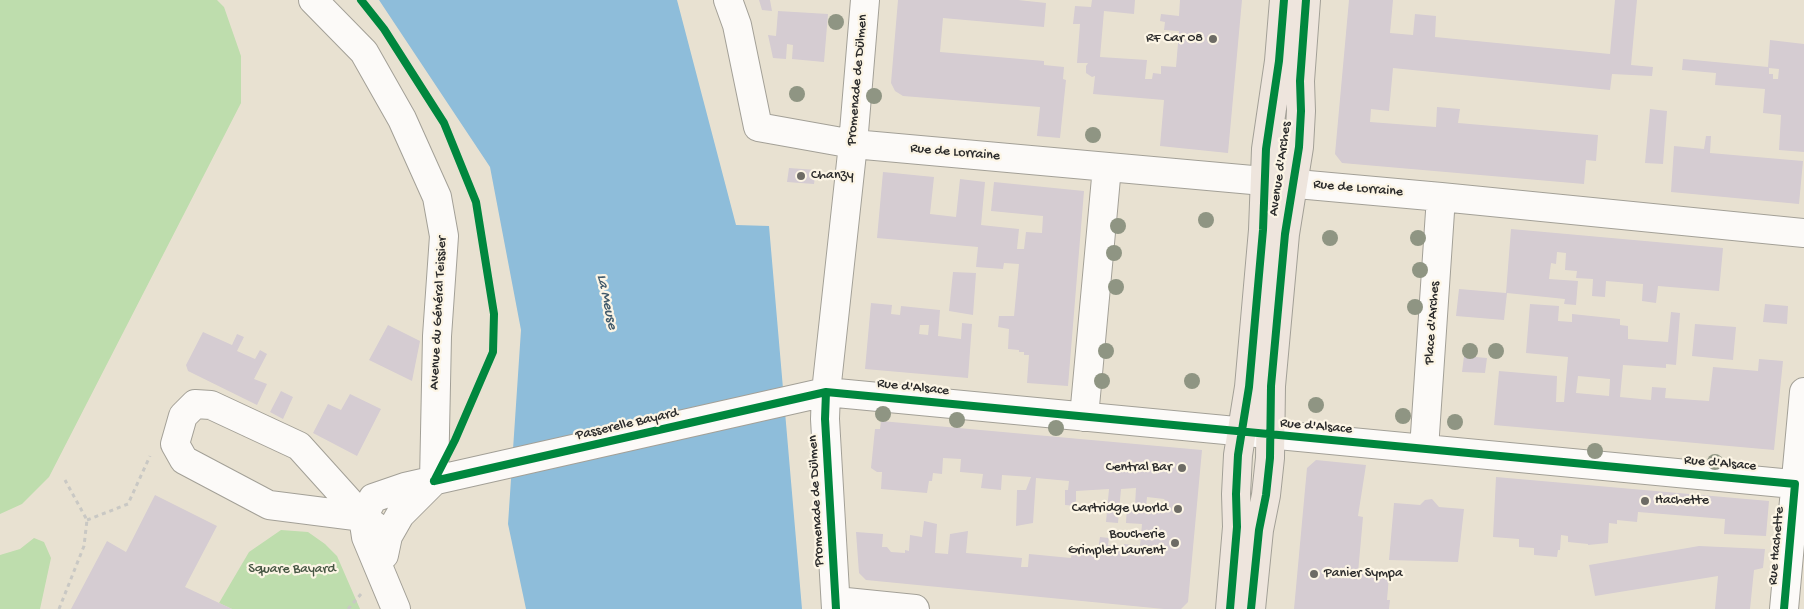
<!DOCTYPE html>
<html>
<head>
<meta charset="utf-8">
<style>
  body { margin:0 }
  canvas { display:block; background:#e8e1d1 }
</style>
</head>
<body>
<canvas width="1804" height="609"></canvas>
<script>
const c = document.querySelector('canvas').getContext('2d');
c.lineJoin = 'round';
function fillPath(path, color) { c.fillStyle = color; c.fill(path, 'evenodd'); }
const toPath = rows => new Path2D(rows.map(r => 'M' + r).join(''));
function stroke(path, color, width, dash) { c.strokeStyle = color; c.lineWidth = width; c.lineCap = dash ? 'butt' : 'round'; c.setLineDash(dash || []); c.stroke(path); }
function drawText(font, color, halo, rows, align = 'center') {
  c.font = font + ' "Gochi Hand",sans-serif'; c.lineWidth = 4.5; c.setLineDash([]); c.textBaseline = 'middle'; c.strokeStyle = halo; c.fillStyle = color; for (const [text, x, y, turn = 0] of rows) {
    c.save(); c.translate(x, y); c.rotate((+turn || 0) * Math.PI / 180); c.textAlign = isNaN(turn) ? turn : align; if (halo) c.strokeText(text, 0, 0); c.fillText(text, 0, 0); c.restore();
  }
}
fillPath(toPath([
  [0,0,217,0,224,7,241,56,241,103,49,477,22,504,0,514],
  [281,530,308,532,325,544,337,556,360,609,232,609,219,603,249,552],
  [34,538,44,542,51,558,40,609,0,609,0,555,20,549]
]), '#beddad');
fillPath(toPath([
  [379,0,677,0,736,225,769,226,802,609,526,609,508,524,521,330,490,167]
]), '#8ebdda');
fillPath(toPath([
  [759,0,770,0,772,11,762,10],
  [898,0,1018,0,1046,3,1044,27,943,18,940,52,1044,61,1044,65,1064,67,1063,79,1066,80,1060,138,1037,136,1040,107,903,96,895,91,891,83],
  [1092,0,1135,0,1134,14,1104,11,1100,57,1147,60,1145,79,1152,79,1153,73,1161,74,1161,66,1176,67,1179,31,1164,30,1165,22,1160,21,1161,14,1179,16,1180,0,1242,0,1228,153,1160,146,1164,100,1093,94,1095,76,1092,77,1086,73,1086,66,1088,63,1077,63,1080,24,1073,24,1075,6,1091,7],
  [1349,0,1393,0,1390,33,1413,35,1415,14,1436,16,1435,37,1610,54,1615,0,1637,0,1631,65,1653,67,1652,76,1612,74,1610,90,1393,68,1389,111,1371,109,1370,122,1436,127,1437,107,1460,109,1458,123,1598,135,1596,161,1586,160,1584,184,1342,163,1335,154],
  [778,11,828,14,824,62,792,59,793,45,787,44,786,59,773,58,768,35,776,36],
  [1770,40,1804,44,1804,152,1779,150,1781,115,1763,113,1765,89,1715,85,1716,73,1682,70,1683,59,1768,67],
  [1769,68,1779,69,1778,79,1773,79,1773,74,1769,74],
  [1650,109,1667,111,1663,164,1645,163],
  [1706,136,1711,136,1710,153,1803,161,1799,204,1671,192,1674,146,1704,149],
  [789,168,816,170,814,184,787,182],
  [883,172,934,177,930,214,956,217,960,179,985,182,981,225,1019,229,1017,249,1024,249,1026,232,1042,233,1043,216,991,211,994,182,1084,191,1068,386,1027,383,1029,355,1024,355,1024,352,1019,352,1019,350,1008,349,1009,329,998,327,999,316,1014,316,1019,264,1004,263,1003,269,976,267,978,247,877,238],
  [1511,229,1723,248,1719,291,1658,286,1656,303,1642,301,1643,284,1606,281,1605,297,1592,296,1593,279,1576,278,1577,271,1565,270,1566,253,1557,252,1556,264,1551,263,1549,279,1578,281,1576,305,1564,304,1565,299,1507,293,1504,320,1456,316,1459,289,1506,293],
  [953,272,976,273,973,315,949,311],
  [871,303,892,305,891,314,900,315,901,306,940,310,938,336,961,339,962,323,972,324,968,378,865,369],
  [920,325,929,325,928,335,919,334],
  [1530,304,1559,306,1558,321,1572,322,1572,314,1620,319,1620,325,1628,326,1628,339,1668,342,1671,312,1680,313,1676,365,1666,364,1666,368,1623,365,1620,397,1651,400,1652,387,1666,388,1665,398,1709,401,1713,367,1758,371,1759,359,1783,361,1774,450,1494,425,1499,371,1557,376,1556,402,1564,402,1568,357,1526,353],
  [1578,376,1610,379,1609,396,1576,393],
  [1765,304,1788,306,1787,324,1763,322],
  [1695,324,1736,327,1733,360,1692,356],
  [388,325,420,341,412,381,369,360],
  [203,332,232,345,237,334,244,337,237,351,255,359,260,350,267,354,254,379,267,384,257,405,188,371,186,365],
  [1464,356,1487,358,1485,373,1462,372],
  [281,391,293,397,283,419,270,412],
  [350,394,381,409,357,456,313,433,328,404,341,410],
  [881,421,1202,450,1188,602,1181,609,1164,609,866,580,859,573,856,532,883,534,882,547,887,547,891,552,905,553,905,550,909,551,910,535,922,537,924,521,937,524,935,553,948,554,950,534,968,531,966,553,1022,558,1021,567,1028,567,1029,554,1071,558,1072,550,1100,553,1100,550,1098,550,1100,537,1109,538,1108,545,1124,546,1124,544,1140,546,1142,524,1126,523,1127,505,1135,506,1136,488,1121,489,1118,523,1106,522,1109,489,1076,491,1076,506,1065,505,1065,490,1068,490,1069,481,1036,478,1033,523,1016,526,1017,490,1026,490,1031,477,1002,475,1001,490,981,488,983,474,960,472,961,459,943,458,942,474,933,473,932,481,929,481,927,493,881,489,882,472,877,472,871,468,875,429,880,429],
  [1147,497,1164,499,1167,503,1166,509,1146,507],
  [1316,460,1366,465,1358,516,1363,517,1358,573,1389,576,1387,600,1390,600,1389,609,1294,609,1307,468],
  [1496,477,1769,501,1766,536,1724,534,1725,519,1638,512,1637,522,1617,520,1617,524,1609,523,1608,543,1588,545,1588,544,1568,542,1568,536,1561,535,1560,550,1558,550,1557,557,1534,555,1534,548,1519,547,1519,539,1493,537],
  [155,495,217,526,185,587,232,609,71,609,107,541,126,552],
  [1432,499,1439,507,1464,509,1458,562,1389,560,1394,503,1420,505,1425,500],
  [1699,546,1765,549,1763,568,1754,570,1750,609,1715,609,1718,576,1595,596,1589,565]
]), '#d5ccd2');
const minor = toPath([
  [313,0,364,52,402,119,437,197,444,236,437,336,434,481],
  [728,0,737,25,758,127,853,144,1441,197,1804,233],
  [1084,417,1107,167],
  [1424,449,1441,197],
  [363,517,269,505,184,460,175,444,183,416,195,404,211,405,299,446,363,517,388,536],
  [384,555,388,536,400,515,434,481],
  [836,601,915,609],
  [396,609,366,537,363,517,373,498,405,487,826,392,1804,485],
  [836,609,825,419,826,392,853,144,865,0],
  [1784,609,1804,392]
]);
const major = toPath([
  [1230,609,1237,527,1236,494,1238,455,1249,387,1263,230,1266,149,1279,61,1284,0],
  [1251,609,1259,530,1266,495,1270,458,1271,386,1285,234,1299,147,1301,111,1300,81,1306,0]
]);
stroke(minor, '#a3a097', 30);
stroke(major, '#a3a097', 30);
stroke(toPath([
  [87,520,128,504,150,456],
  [59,609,84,546,87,520,65,480],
  [348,609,361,594]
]), '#c9c8c4', 3, [4, 4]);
stroke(minor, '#fcfaf8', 28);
stroke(major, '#eee5dd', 28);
stroke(toPath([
  [361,0,384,29,444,123,476,202,494,314,493,352,455,440,434,481],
  [826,392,825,419,836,609],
  [434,481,826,392,1795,484,1784,609],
  [1230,609,1237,527,1236,494,1238,455,1249,387,1263,230,1266,149,1279,61,1284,0],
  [1251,609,1259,530,1266,495,1270,458,1271,386,1285,234,1299,147,1301,111,1300,81,1306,0]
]), '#00873e', 8);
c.fillStyle = '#8f9583';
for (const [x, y] of [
  [836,22],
  [797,94],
  [874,96],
  [1093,135],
  [1206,220],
  [1118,226],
  [1330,238],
  [1418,238],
  [1114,253],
  [1420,270],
  [1116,287],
  [1415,307],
  [1106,351],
  [1470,351],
  [1496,351],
  [1102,381],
  [1192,381],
  [1316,405],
  [883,414],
  [1403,416],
  [957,420],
  [1455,422],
  [1056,428],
  [1595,451],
  [1715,462]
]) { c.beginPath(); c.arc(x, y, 8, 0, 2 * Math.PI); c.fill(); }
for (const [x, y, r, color] of [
  [1213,39,5,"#6d6b65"],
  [801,176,5,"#6d6b65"],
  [1182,468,5,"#6d6b65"],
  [1645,501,5,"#6d6b65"],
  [1178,509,5,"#6d6b65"],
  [1175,543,5,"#6d6b65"],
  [1314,574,5,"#6d6b65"]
]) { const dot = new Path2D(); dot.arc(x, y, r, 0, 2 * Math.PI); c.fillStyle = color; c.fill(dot); stroke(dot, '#fcf5e5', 2); }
drawText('14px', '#2b2b2b', '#fcf5e5', [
  ["RF Car 08",1203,39],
  ["Chanzy",811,176,"left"],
  ["Central Bar",1172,468],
  ["Hachette",1655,501,"left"],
  ["Cartridge World",1168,509],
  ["Boucherie",1165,535],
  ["Grimplet Laurent",1165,551],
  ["Panier Sympa",1324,574,"left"]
], 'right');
drawText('14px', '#2b2b2b', '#fcf5e5', [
  ["Promenade de Dülmen",858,80,-85],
  ["Rue de Lorraine",955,153,5],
  ["Avenue d'Arches",1281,169,-82],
  ["Rue de Lorraine",1358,189,5],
  ["Avenue du Général Teissier",439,313,-87],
  ["Place d'Arches",1433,323,-86],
  ["Rue d'Alsace",913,388,6],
  ["Passerelle Bayard",627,425,-13],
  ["Rue d'Alsace",1316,427,5],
  ["Rue d'Alsace",1720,464,5],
  ["Promenade de Dülmen",817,501,-93],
  ["Rue Hachette",1777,546,-85]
]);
drawText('14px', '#475744', '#fcf5e5', [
  ["Square Bayard",292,570]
]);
drawText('italic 15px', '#40596a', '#fcf5e5', [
  ["La Meuse",606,302,78]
]);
</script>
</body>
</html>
